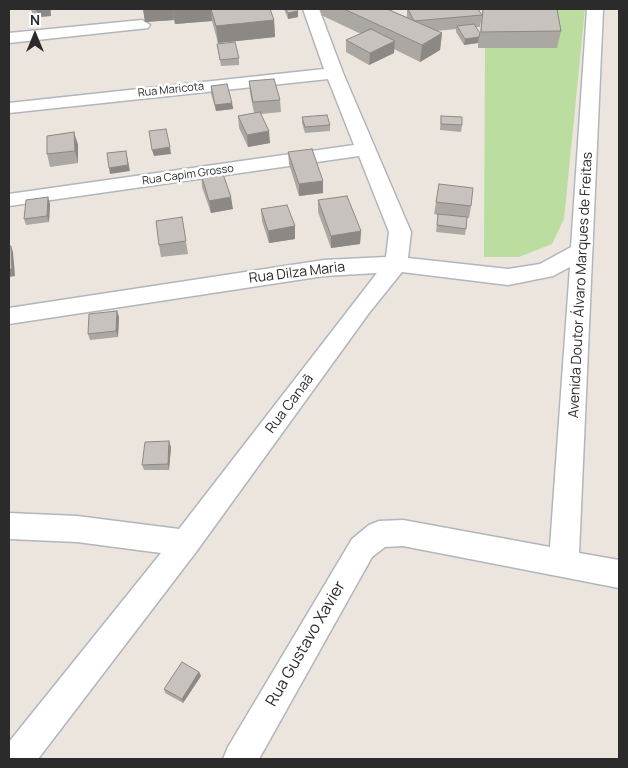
<!DOCTYPE html>
<html>
<head>
<meta charset="utf-8">
<style>
  body { margin:0 }
  #map { position:relative; width:628px; height:768px; overflow:hidden; background:#ece5de; font-family:Manrope,sans-serif }
  canvas { display:block }
  .frame { position:absolute; inset:0; border:10px solid #2b2b2b; pointer-events:none }
  .north { position:absolute; left:10px; top:10px; width:50px; height:50px; -webkit-text-stroke:4px #fff; paint-order:stroke; rotate:0deg; font-size:14px; font-weight:700; line-height:20px; text-align:center; color:#2b2b2b }
  .north::after { content:''; display:block; margin:auto; width:18px; height:22px; background:#2b2b2b; clip-path:polygon(50% 0,100% 100%,50% 72%,0 100%) }
</style>
</head>
<body>
<div id="map">
<canvas width="628" height="768"></canvas>
<div class="frame"></div>
<div class="north">N</div>
</div>
<script>
const c = document.querySelector('canvas').getContext('2d');
c.lineJoin = 'round';
function fillPath(path, color) { c.fillStyle = color; c.fill(path, 'evenodd'); }
const toPath = rows => new Path2D(rows.map(r => 'M' + r).join(''));
function stroke(path, color, width, dash) { c.strokeStyle = color; c.lineWidth = width; c.lineCap = dash ? 'butt' : 'round'; c.setLineDash(dash || []); c.stroke(path); }
function drawText(font, color, halo, rows, align = 'center') {
  c.font = font + ' Manrope,sans-serif'; c.lineWidth = 5; c.setLineDash([]); c.textBaseline = 'middle'; c.strokeStyle = halo; c.fillStyle = color; for (const [text, x, y, turn = 0] of rows) {
    c.save(); c.translate(x, y); c.rotate((+turn || 0) * Math.PI / 180); c.textAlign = isNaN(turn) ? turn : align; if (halo) c.strokeText(text, 0, 0); c.fillText(text, 0, 0); c.restore();
  }
}
fillPath(toPath([
  [550,9,585,9,564,219,552,244,519,257,484,257,485,48,556,48]
]), '#bbdda0');
const street = toPath([
  [303,9,319,9,343,73,411,232,408,258,508,269,540,264,571,247,587,9,603,9,579,553,619,560,619,588,403,546,385,547,372,557,259,759,223,759,228,747,352,539,369,525,379,521,403,520,550,547,570,267,553,276,508,285,402,272,369,313,196,552,38,759,9,759,9,742,161,553,77,542,9,539,9,513,77,516,179,529,377,273,324,276,9,324,9,308,324,260,386,257,389,232,359,156,9,206,9,194,354,145,328,79,9,113,9,103,324,69,303,9],
  [142,20,150,25,148,28,9,43,9,33,142,20]
]);
stroke(street, '#b2b5bd', 3);
fillPath(street, '#fff');
fillPath(toPath([
  [31,9,58,9,58,10,51,10,51,16,39,17,39,20,34,20],
  [143,9,270,9,274,20,275,37,218,43,212,21,175,24,174,20,145,22],
  [284,9,297,9,298,17,288,19],
  [321,9,387,9,407,17,407,9,478,9,482,15,482,9,557,9,561,31,557,48,478,48,478,43,464,45,456,32,456,29,436,31,442,33,440,50,420,62,394,49,394,53,369,65,346,52,346,40,361,34,321,15],
  [482,16,480,33,475,27,480,27],
  [217,44,239,58,239,65,221,66],
  [249,81,280,100,281,112,261,114,270,143,248,147,239,128,238,116,254,113,250,93],
  [211,86,232,103,233,109,216,111,211,93],
  [441,116,462,125,461,132,440,130],
  [302,117,330,125,330,131,305,133,302,123],
  [74,132,78,145,78,163,50,167,47,154],
  [288,152,323,181,323,193,299,196,289,164],
  [201,174,233,209,211,213,202,187],
  [439,184,471,206,469,218,467,218,465,235,436,232,438,215,434,214],
  [318,200,361,231,360,244,331,248,318,212],
  [50,204,49,222,26,225,24,219],
  [261,209,295,226,295,239,269,243,262,221],
  [182,217,188,254,161,257,159,245],
  [117,311,119,317,118,337,90,340,88,334],
  [171,447,169,470,144,470,142,465],
  [199,672,201,676,183,703,165,693,164,689]
]), '#aba7a3');
fillPath(toPath([
  [36,9,50,9,51,16,39,17,39,20],
  [143,9,173,9,174,20,145,22],
  [173,9,211,9,212,21,175,24],
  [298,11,298,17,288,19,288,13],
  [274,20,275,37,218,43,216,26],
  [442,33,440,50,420,62,422,45],
  [479,37,478,43,464,45,465,39],
  [395,41,394,53,369,65,370,53],
  [232,103,233,109,216,111,215,105],
  [269,131,270,143,248,147,247,135],
  [74,132,78,145,78,163,75,151],
  [170,147,171,154,154,156,152,150],
  [126,151,130,171,110,174,109,168],
  [323,181,323,193,299,196,299,184],
  [48,197,50,204,49,222,47,216],
  [231,197,233,209,211,213,209,201],
  [295,226,295,239,269,243,268,231],
  [361,231,360,244,331,248,331,236],
  [11,246,13,252,15,276,9,277],
  [117,311,119,317,118,337,116,331],
  [169,441,171,447,169,470,168,464],
  [199,672,201,676,183,703,182,699]
]), '#8b8885');
const building = toPath([
  [211,9,270,9,274,20,216,26,211,9],
  [286,9,297,9,298,11,288,13,286,9],
  [344,9,387,9,442,33,422,45,344,9],
  [408,9,478,9,482,15,414,21,408,9],
  [483,9,557,9,561,31,481,32,483,9],
  [474,24,480,33,479,37,465,39,457,26,474,24],
  [371,29,395,41,370,53,346,40,371,29],
  [235,42,239,58,220,60,217,44,235,42],
  [274,79,280,100,253,102,249,81,274,79],
  [227,84,232,103,215,105,211,86,227,84],
  [260,112,269,131,247,135,238,116,260,112],
  [327,115,330,125,305,127,302,117,327,115],
  [441,116,462,117,462,125,441,124,441,116],
  [166,129,170,147,152,150,149,131,166,129],
  [74,132,75,151,47,154,47,136,74,132],
  [312,149,323,181,299,184,288,152,312,149],
  [126,151,128,165,109,168,107,153,126,151],
  [222,171,231,197,209,201,201,174,222,171],
  [439,184,473,188,471,206,436,202,439,184],
  [347,196,361,231,331,236,318,200,347,196],
  [48,197,47,216,24,219,26,200,48,197],
  [287,205,295,226,268,231,261,209,287,205],
  [438,214,467,217,466,229,437,225,438,214],
  [182,217,186,241,159,245,156,221,182,217],
  [9,246,11,246,12,269,9,270,9,246],
  [117,311,116,331,88,334,89,314,117,311],
  [169,441,168,464,142,465,145,442,169,441],
  [182,662,199,672,182,699,164,689,182,662]
]);
fillPath(building, '#c7c2be');
stroke(building, '#8b8885', 1);
drawText('11px', '#2b2b2b', '#fff', [
  ["Rua Maricota",171,90,-6],
  ["Rua Capim Grosso",188,175,-8]
]);
drawText('14px', '#2b2b2b', '#fff', [
  ["Rua Dilza Maria",297,273,-7],
  ["Avenida Doutor Álvaro Marques de Freitas",581,285,-87],
  ["Rua Canaã",290,404,-53]
]);
drawText('16px', '#2b2b2b', '#fff', [
  ["Rua Gustavo Xavier",306,644,-60]
]);
</script>
</body>
</html>
